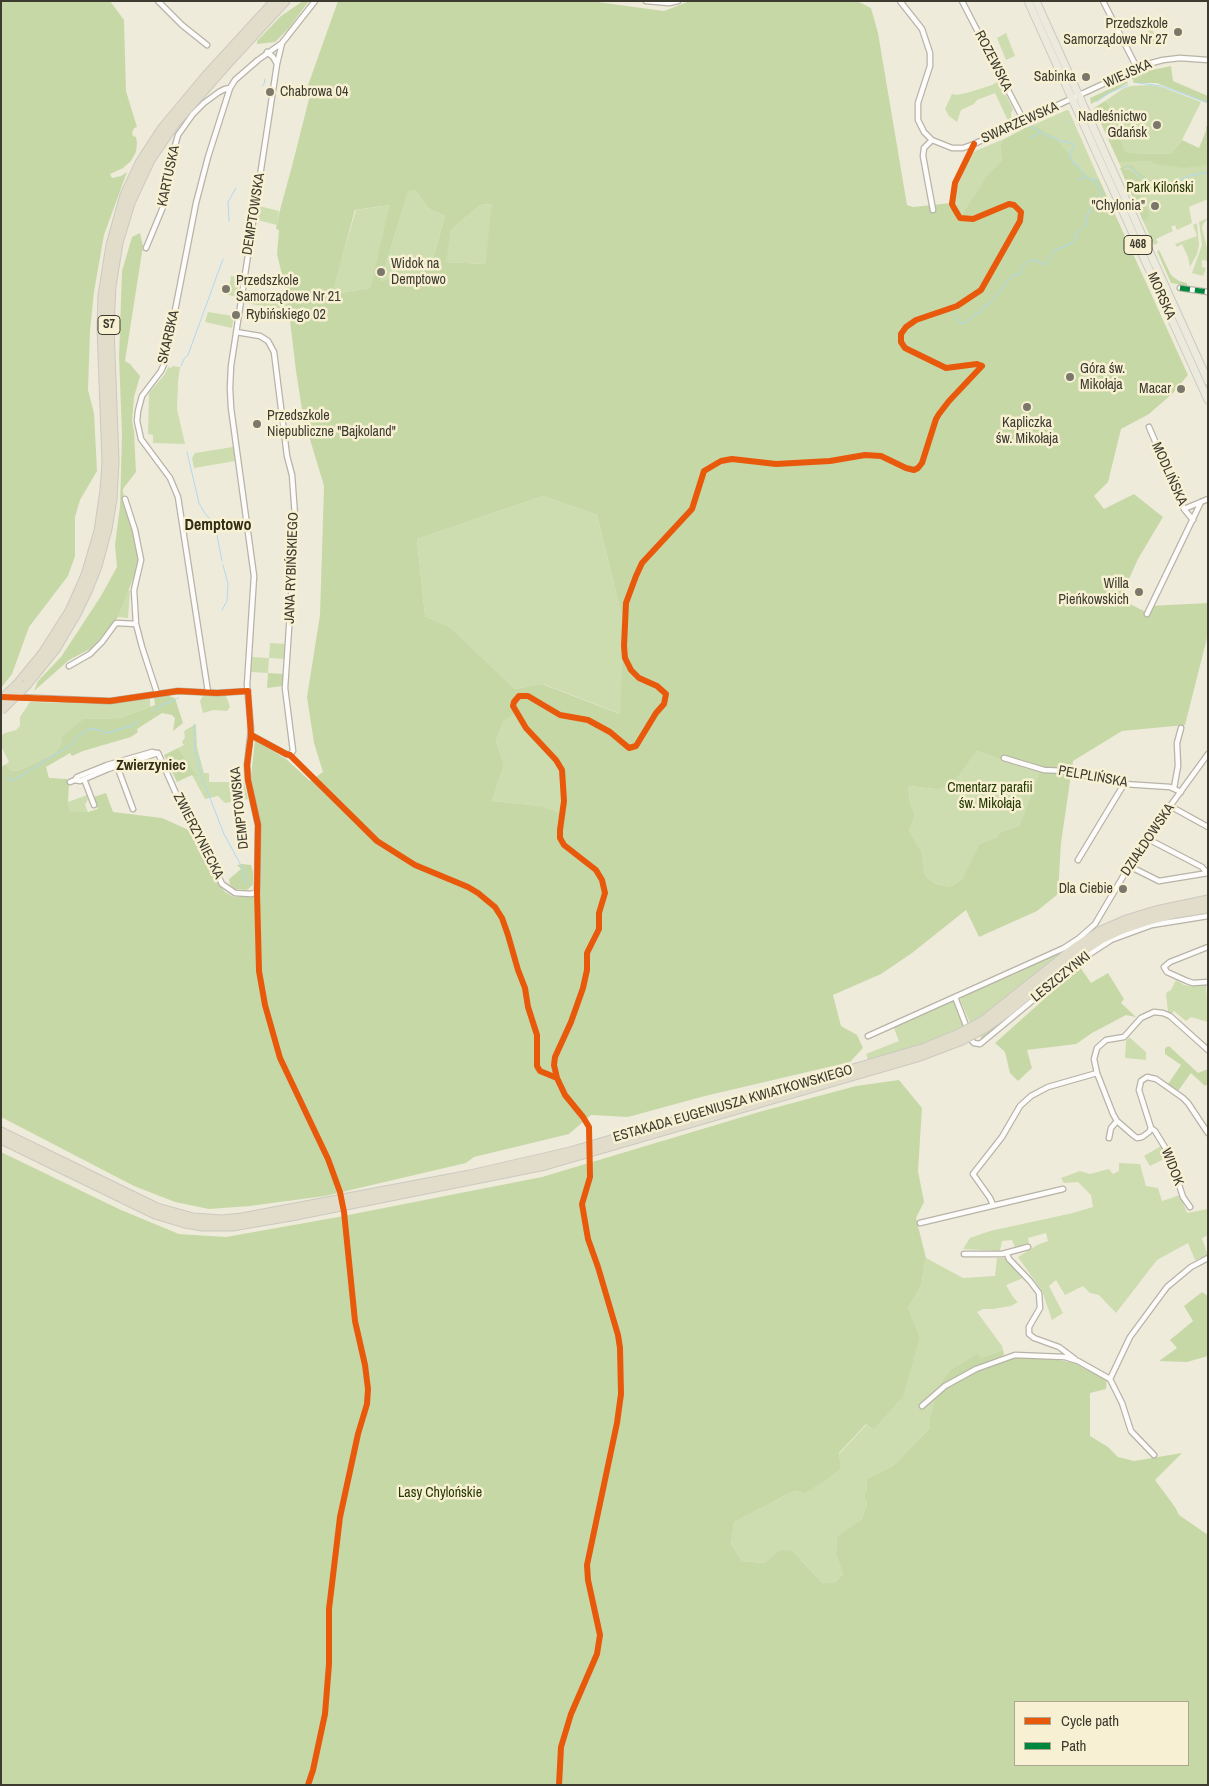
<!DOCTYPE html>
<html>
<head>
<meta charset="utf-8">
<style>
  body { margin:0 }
  #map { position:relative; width:1209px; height:1786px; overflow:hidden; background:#efebdb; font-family:"Archivo Narrow",sans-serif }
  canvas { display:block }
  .frame { position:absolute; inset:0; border:2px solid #3d3a2f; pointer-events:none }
  .legend { position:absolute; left:1014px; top:1701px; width:175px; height:65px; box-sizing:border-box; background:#f7f0d3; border:1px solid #ada791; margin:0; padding:6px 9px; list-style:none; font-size:15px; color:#3d3a2f }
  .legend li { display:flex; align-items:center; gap:10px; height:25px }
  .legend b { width:25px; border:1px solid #ada791 }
</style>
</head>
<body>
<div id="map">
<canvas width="1209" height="1786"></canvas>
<div class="frame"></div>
<ul class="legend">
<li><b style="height:6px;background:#e8590c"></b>Cycle path</li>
<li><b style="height:6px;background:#00873e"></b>Path</li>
</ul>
</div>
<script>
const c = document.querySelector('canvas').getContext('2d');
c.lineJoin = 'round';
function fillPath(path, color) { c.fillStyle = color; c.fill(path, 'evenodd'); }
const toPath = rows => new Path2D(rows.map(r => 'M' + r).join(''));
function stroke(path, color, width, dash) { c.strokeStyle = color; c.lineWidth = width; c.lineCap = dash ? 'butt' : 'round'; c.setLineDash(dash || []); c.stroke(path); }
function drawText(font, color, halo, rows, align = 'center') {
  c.font = font + ' "Archivo Narrow",sans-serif'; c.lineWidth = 5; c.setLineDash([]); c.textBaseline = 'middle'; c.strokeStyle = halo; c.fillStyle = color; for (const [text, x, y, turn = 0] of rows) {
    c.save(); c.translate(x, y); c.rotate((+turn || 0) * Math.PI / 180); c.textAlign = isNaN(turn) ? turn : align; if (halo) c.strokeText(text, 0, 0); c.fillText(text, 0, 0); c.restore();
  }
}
fillPath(toPath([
  [1152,29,1158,43,1148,47,1142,34],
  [1006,33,1015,56,1006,60,997,38],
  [999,81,1013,109,1011,113,1011,122,1009,123,995,93,977,100,974,104,961,110,957,122,949,116,945,109,952,94,957,95,970,92,992,85],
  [1151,85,1162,87,1201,102,1182,140,1171,154,1129,153,1125,150,1109,114,1111,107,1105,101,1124,88,1131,86],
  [1067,110,1069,111,1099,179,965,211,961,217,954,203,957,187,971,155,975,151,1004,139,1000,145,1002,160,1036,127,1033,125],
  [1091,135,1100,150,1208,387,1208,393],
  [1158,160,1208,163,1208,199,1189,207,1192,223,1177,230,1175,225,1171,227,1173,231,1156,239,1158,243,1154,245,1143,221,1145,219,1119,163],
  [408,190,415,190,429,209,445,216,430,269,381,282],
  [493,204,485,264,445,262,451,230,480,205],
  [391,205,370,288,331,294,356,210],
  [259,206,279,211,277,225,257,220],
  [1208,218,1203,224,1202,228,1208,252,1208,261,1202,260,1202,267,1206,268,1203,276,1192,273,1202,245,1199,222],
  [1197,223,1199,245,1197,254,1190,267,1188,257,1182,244,1177,247,1175,244,1197,236,1193,225],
  [231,276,239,277,237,297,225,294,227,288,229,288],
  [246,290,287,296,289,310,244,303],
  [208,312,234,316,232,328,205,322],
  [172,366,180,367,178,382,177,409,185,444,153,443,153,435,148,434,149,393,165,374,168,367,172,368],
  [233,447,235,461,194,468,192,458,195,453],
  [543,496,597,515,624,625,621,714,543,684,515,689,450,627,425,616,417,539],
  [128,590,130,591,128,618,118,617],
  [270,643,286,644,285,659,269,658,268,673,251,672,252,657,269,658],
  [203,696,226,696,230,707,227,711,214,710,203,713,200,701],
  [150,698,150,707,121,718,83,719,61,740,59,748,53,754,18,771,10,770,6,764,9,762,1,746,1,736,5,733,16,730,20,726,20,717,30,702,109,704],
  [517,710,561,765,563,793,561,815,541,806,492,801,504,765,496,741,503,722],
  [196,724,197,747,204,773,209,773,209,782,244,782,248,799,225,803,218,796,205,799,192,775,196,775,178,748,184,745,182,742,185,737,184,731],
  [977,751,1039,773,1019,826,1000,832,997,837,979,844,962,879,950,887,936,884,925,876,922,853,909,830,914,819,914,813,910,802,908,788,910,786,935,789,959,776],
  [87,795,88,799,85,805,88,812,71,812,68,802],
  [1092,949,1076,962,982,1040,979,1034],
  [1063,951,1064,952,1008,997,971,1025,960,1000,961,997,1017,973,1018,970],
  [1176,980,1184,985,1193,986,1206,985,1208,1022,1191,1017,1186,1021,1174,1011,1172,1013,1168,1012,1166,993,1171,990],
  [952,1000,955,1003,965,1027,925,1044,868,1060,866,1054,899,1041,893,1026,903,1022,906,1022,942,1006,943,1004],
  [1129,1037,1146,1052,1146,1060,1125,1058,1126,1041],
  [1161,1146,1168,1157,1150,1166,1144,1156],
  [1119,1163,1140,1164,1146,1186,1158,1188,1162,1201,1180,1195,1187,1213,1208,1209,1208,1235,1202,1238,1208,1256,1195,1260,1188,1243,1157,1260,1116,1313,1099,1295,1090,1293,1083,1286,1065,1295,1056,1280,1049,1286,1063,1313,1052,1320,1042,1291,1018,1257,1037,1245,1048,1241,1046,1233,1028,1238,1029,1244,1015,1247,1012,1240,1002,1241,1000,1251,963,1249,970,1238,990,1231,1073,1213,1093,1207,1091,1195,1078,1182,1064,1183,1061,1178,1080,1171,1090,1174,1109,1169,1113,1174,1119,1171],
  [926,1258,963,1278,995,1276,997,1258,1006,1258,1023,1278,1006,1285,1013,1297,1018,1302,1011,1306,993,1309,983,1309,977,1312,1002,1346,1003,1350,981,1358,937,1389,930,1418,930,1428,893,1466,866,1479,867,1489,864,1495,867,1504,862,1519,837,1538,836,1555,843,1574,834,1583,823,1583,801,1560,778,1551,764,1563,742,1561,731,1544,734,1522,792,1492,799,1491,841,1468,839,1454,867,1424,873,1428,920,1337,908,1308,921,1286]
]), '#cdddaf');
fillPath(toPath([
  [1,1,110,1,124,20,126,91,137,127,134,128,132,133,133,136,136,137,137,143,136,152,131,161,123,168,110,174,112,178,121,176,127,172,104,235,94,292,90,331,88,390,94,413,97,471,80,500,75,517,75,556,68,576,29,627,12,674,1,688],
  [303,1,309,1,289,28,275,42,257,44,257,41,281,16],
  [338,1,590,1,664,11,690,1,857,1,871,8,878,33,907,205,913,207,951,203,960,218,988,175,1002,161,1000,145,1004,139,1025,128,1033,125,1054,137,1072,158,1073,163,1076,164,1081,171,1092,179,1099,179,1188,375,1173,393,1149,414,1121,429,1108,482,1094,496,1104,509,1134,494,1163,517,1138,559,1120,599,1146,612,1149,606,1208,603,1208,634,1185,725,1122,731,1073,761,1061,843,1058,894,1037,911,979,937,966,910,912,953,881,974,833,995,841,1026,857,1035,863,1048,850,1062,705,1096,628,1117,591,1115,569,1134,474,1157,466,1163,325,1196,250,1206,209,1209,175,1202,134,1186,1,1117,1,767,6,764,10,770,18,771,53,754,59,748,62,737,83,719,121,718,155,705,154,698,166,695,175,698,183,723,173,731,175,718,172,715,162,713,137,729,138,732,131,737,83,751,72,756,70,753,46,767,49,778,67,779,69,784,68,802,71,812,88,812,98,809,94,797,106,793,113,812,162,818,191,831,220,886,225,892,234,897,260,895,261,839,258,813,251,777,255,740,286,759,310,781,323,772,314,743,307,697,320,615,324,486,303,416,296,371,287,296,277,254,279,230,276,229,280,210,292,166,309,99,307,88],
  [415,190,429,209,445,216,430,269,381,281,408,191],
  [492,204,485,264,446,262,451,230,480,205],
  [390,205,370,288,332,294,355,210],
  [543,496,597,515,624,625,620,714,542,684,515,689,450,627,425,616,417,539],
  [517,711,561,765,563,793,561,814,541,806,492,801,504,765,496,741,503,722],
  [977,751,1039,773,1019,826,1000,832,997,837,979,844,962,879,950,887,936,884,925,876,922,853,909,830,914,819,914,813,910,802,908,788,910,786,935,789,945,787,959,776],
  [1171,66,1173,81,1208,96,1208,103,1157,83,1134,83,1132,78,1147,71],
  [1127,81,1128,83,1091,104,1090,98],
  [1105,101,1111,107,1109,114,1125,150,1129,153,1171,154,1182,140,1199,148,1206,131,1206,126,1208,126,1208,165,1183,168,1155,164,1150,161,1119,163,1094,108],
  [1128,165,1134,166,1136,170,1149,180,1162,184,1162,186,1155,186,1143,179,1130,167,1124,168,1124,170,1130,170,1149,186,1147,189,1140,192,1149,214,1148,218,1143,221,1120,168],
  [140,233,143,246,125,361,130,364,140,376,134,397,132,421,134,431,136,472,123,489,123,492,140,561,118,617,92,648,69,660,34,691,38,681,61,657,101,596,117,567,115,545,120,506,122,435,119,357,122,271,132,237],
  [1159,250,1171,275,1179,281,1187,283,1187,286,1171,283,1157,251],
  [268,673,284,674,283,686,267,688],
  [178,748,197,776,192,775,177,782,164,755],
  [242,864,251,865,253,872,253,885,247,890,235,889,230,885,229,879,241,869,237,865],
  [1080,967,1091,983,1108,973,1124,999,1121,1003,1136,1017,1126,1015,1092,1033,1076,1044,1027,1050,1032,1068,1018,1081,1010,1073,1005,1052,995,1043],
  [1169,1046,1198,1073,1208,1069,1208,1083,1205,1086,1191,1073,1178,1091,1168,1084,1181,1065,1165,1054,1165,1048],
  [899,1080,922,1108,918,1171,924,1202,916,1218,926,1258,921,1286,908,1308,920,1337,903,1396,874,1429,866,1424,839,1453,841,1468,827,1479,805,1493,799,1491,792,1492,734,1522,731,1544,742,1561,764,1563,778,1551,785,1550,792,1551,823,1583,834,1583,843,1574,836,1555,837,1537,862,1519,867,1504,864,1495,867,1489,866,1479,893,1466,930,1428,930,1418,937,1389,951,1370,977,1354,981,1358,1003,1350,1004,1355,996,1359,997,1362,1017,1356,1037,1356,1075,1363,1087,1370,1107,1378,1106,1389,1090,1393,1090,1436,1108,1447,1118,1457,1134,1461,1182,1453,1155,1480,1175,1507,1179,1515,1208,1535,1208,1785,1,1785,1,1152,121,1210,179,1234,226,1237,338,1217,542,1177,759,1112,856,1086],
  [1015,1702,1188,1702,1188,1765,1015,1765],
  [1202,1292,1208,1296,1208,1356,1187,1362,1159,1361,1177,1348,1170,1340,1193,1321,1184,1306]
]), '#c7d8a7');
stroke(toPath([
  [1138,83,1162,86,1208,103],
  [262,86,264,84,265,79],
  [1096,102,1109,93,1128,85],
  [1069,123,1069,121],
  [1030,126,1050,137,1056,138,1061,142,1064,141,1073,144,1073,148,1070,153,1073,163,1076,164,1086,176,1091,180,1096,179],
  [1030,138,1040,133],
  [1128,167,1131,168,1151,187,1159,189,1189,176,1208,172],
  [1077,180,1086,177],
  [229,221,228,202,236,188],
  [953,314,960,323,965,323,977,313,979,313,983,307,989,304,1012,276,1021,273,1022,267,1025,264,1031,260,1035,260,1045,265,1055,250,1072,243,1076,239,1076,233,1087,224,1086,218,1091,208,1098,201,1101,193,1095,180],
  [181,366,184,359,188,355,223,259],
  [187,452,199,503,204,512,215,525,222,561],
  [222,610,227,601,228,584,223,565],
  [153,711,164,704,179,698],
  [194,724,195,750,201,775,224,834,243,869,245,884],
  [6,777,12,781,14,780,71,745,78,736,89,729,95,729,107,733,134,725,138,720]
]), '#afd9f1', 1);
const street = toPath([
  [158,1,182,25,207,45],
  [646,1,669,3,678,1],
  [900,1,922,29,930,53,930,66,918,103,918,120,924,132,932,140,952,148,963,148,974,144,1144,65,1163,60,1180,58,1208,60],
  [962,1,1024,121],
  [1103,1,1137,68],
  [267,52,273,57,277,64],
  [932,140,924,148,923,156,933,210],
  [146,248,163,207,171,160,178,135,193,114,204,103,219,92,225,89,230,88],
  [1180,288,1208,292],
  [236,332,260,336,268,341,274,352,287,456,292,475,295,516,295,538,285,688,293,751,290,755,286,754,251,735],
  [1149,427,1184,509,1193,520],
  [125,499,135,530,141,560,134,590,136,624,142,647,157,693],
  [1184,509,1208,499],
  [1147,614,1201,502],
  [69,666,90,654,102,642,116,623,136,624],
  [208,692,178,497,170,478,141,439,137,421,138,411,142,396,161,371,165,362,196,203,208,157,230,88,235,80,258,60,282,43,315,1],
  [15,697,110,701,178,691,217,693,248,691],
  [158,753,182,807,198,834,222,884,235,893,251,894,257,892,258,825,248,780,247,765,251,729,247,685,254,576,231,408,230,388,231,366,243,288,277,64,282,43],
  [1004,758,1044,770,1065,771,1124,784,1170,787,1181,792],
  [117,766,133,809],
  [84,779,94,805],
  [75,780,77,777,107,765,152,752,156,753],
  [70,782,75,780,80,781,108,769,158,753],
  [1174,788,1178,766,1177,743,1181,728],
  [1170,806,1208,827],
  [1146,838,1202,867,1207,873],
  [1078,860,1124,784],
  [1129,866,1159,881,1208,873],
  [1208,947,1170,962,1164,967,1167,972,1187,981,1193,983,1208,982],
  [955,997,972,1041,974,1043,980,1044,1085,957,1111,940,1152,925,1208,916],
  [868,1036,1064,948,1078,939,1095,924,1141,846,1208,754],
  [1208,1050,1170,1016,1163,1013,1154,1012,1141,1018,1124,1037,1106,1040,1097,1048,1094,1059,1097,1073,1113,1114,1117,1121,1133,1135,1137,1138,1142,1137,1149,1132,1151,1128,1139,1090,1141,1081,1147,1077,1156,1079,1183,1098,1188,1103,1208,1133],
  [1151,1128,1155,1131,1169,1154,1183,1197,1190,1207],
  [1109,1138,1111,1128,1117,1121],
  [993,1205,990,1198,973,1174,1002,1137,1020,1106,1031,1096,1048,1087,1097,1073],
  [920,1223,1063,1189],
  [964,1254,1002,1254,1028,1247],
  [1007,1254,1009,1259,1030,1281,1039,1293,1040,1308,1029,1327,1029,1334,1034,1338,1059,1347,1075,1359],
  [1110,1379,1122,1403,1131,1431,1154,1455],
  [922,1406,945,1386,976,1369,1015,1355,1065,1357,1078,1361,1110,1379,1130,1337,1167,1287,1191,1267,1208,1258]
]);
const primary = toPath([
  [1028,1,1208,400],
  [1036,1,1208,381]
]);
const highway = toPath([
  [18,684,44,652,70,611,86,575,99,531,105,490,107,462,102,328,103,295,111,245,125,195,140,163,162,129,207,75,275,1],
  [27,684,56,648,76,614,88,589,97,566,107,529,112,499,114,461,109,326,111,286,118,243,130,203,150,160,175,123,226,65,285,1],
  [983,1021,1075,948,1101,931,1126,920,1156,911,1208,900],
  [986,1027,1008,1011,1072,958,1101,939,1122,929,1146,921,1176,913,1208,908],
  [1,1132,157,1208,193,1218,222,1220,242,1218,470,1175,570,1152,925,1048,959,1034],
  [1,1139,155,1214,185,1223,203,1226,232,1226,291,1216,545,1165,917,1057,962,1040]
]);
stroke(street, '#b7b3a7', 7);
stroke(primary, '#cbc9c1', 9);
stroke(highway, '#cbc9c1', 11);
stroke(street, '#fdfcfa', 4.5);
stroke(primary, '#ece9dd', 7);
stroke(highway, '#e1ddca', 9);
const highwayBridge = toPath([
  [1,700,18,684],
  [1,710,27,684],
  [959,1034,983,1021],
  [962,1040,986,1027]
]);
stroke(highwayBridge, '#cbc9c1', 11, []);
stroke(highwayBridge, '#e1ddca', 9);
stroke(toPath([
  [1180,288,1208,292]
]), '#00873e', 5, [10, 5]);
stroke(toPath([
  [974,144,955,183,952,204,954,208,960,218,973,219,1009,204,1014,205,1021,212,1020,221,981,290,957,306,916,320,906,327,901,334,901,342,905,348,946,368,977,364,982,366],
  [1,697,110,701,178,691,217,693,248,691,251,735,247,765,248,780,258,825,257,892,259,971,265,1005,280,1058,328,1159,340,1192,344,1212,355,1321,365,1365,368,1389,367,1404,358,1434,340,1517,329,1609,329,1664,325,1714,313,1770,308,1785],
  [251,735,286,754,290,755,377,841,415,865,468,887,478,893,495,907,502,918,508,935,518,970,525,988,528,1007,537,1035,537,1066,540,1071,557,1078],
  [559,1785,561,1747,571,1714,597,1654,600,1635,588,1580,587,1565,617,1423,621,1394,620,1348,618,1335,598,1267,588,1239,582,1204,590,1177,589,1127,583,1117,565,1095,557,1078,554,1065,555,1057,571,1022,583,988,587,970,587,953,599,929,599,913,605,893,602,880,596,870,564,845,560,838,560,830,564,801,562,770,556,760,526,728,513,706,514,702,519,696,528,696,560,715,588,720,610,732,629,748,636,746,656,713,664,704,666,694,657,686,639,678,631,670,625,658,624,646,626,603,636,576,642,563,692,509,704,471,721,461,732,459,776,464,830,461,865,455,881,456,906,468,914,470,918,468,922,463,936,419,939,414,949,401,982,366]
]), '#e8590c', 6);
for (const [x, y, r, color] of [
  [1178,32,5,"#7b786b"],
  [1086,77,5,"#7b786b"],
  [270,92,5,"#7b786b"],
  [1157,125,5,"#7b786b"],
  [1155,206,5,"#7b786b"],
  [381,272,5,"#7b786b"],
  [226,289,5,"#7b786b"],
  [236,315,5,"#7b786b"],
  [1070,377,5,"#7b786b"],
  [1181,389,5,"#7b786b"],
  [1027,407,5,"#7b786b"],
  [257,424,5,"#7b786b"],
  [1139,592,5,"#7b786b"],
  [1123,889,5,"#7b786b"]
]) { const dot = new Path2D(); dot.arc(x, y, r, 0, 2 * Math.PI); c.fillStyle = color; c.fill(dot); stroke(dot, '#f7f0d3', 2); }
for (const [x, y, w] of [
  [1138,245,28],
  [109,325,22]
]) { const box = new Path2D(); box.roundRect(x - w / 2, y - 9.5, w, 19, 4); c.fillStyle = '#f7f0d3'; c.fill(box); stroke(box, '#3d3a2f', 1); }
drawText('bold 12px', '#3d3a2f', null, [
  ["468",1138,245],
  ["S7",109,325]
]);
drawText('14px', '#3d3a2f', '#f7f0d3', [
  ["Przedszkole",1168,24],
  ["Samorządowe Nr 27",1168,40],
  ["Sabinka",1076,77],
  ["Chabrowa 04",280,92,"left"],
  ["Nadleśnictwo",1147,117],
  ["Gdańsk",1147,133],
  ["\"Chylonia\"",1145,206],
  ["Widok na",391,264,"left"],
  ["Demptowo",391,280,"left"],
  ["Przedszkole",236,281,"left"],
  ["Samorządowe Nr 21",236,297,"left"],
  ["Rybińskiego 02",246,315,"left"],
  ["Góra św.",1080,369,"left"],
  ["Mikołaja",1080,385,"left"],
  ["Macar",1171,389],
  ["Przedszkole",267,416,"left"],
  ["Niepubliczne \"Bajkoland\"",267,432,"left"],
  ["Kapliczka",1027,423,"center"],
  ["św. Mikołaja",1027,439,"center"],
  ["Willa",1129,584],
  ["Pieńkowskich",1129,600],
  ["Dla Ciebie",1113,889]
], 'right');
drawText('14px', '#3d3a2f', '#f7f0d3', [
  ["ROZEWSKA",993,61,63],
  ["WIEJSKA",1128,74,-24],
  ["SWARZEWSKA",1020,123,-24],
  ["KARTUSKA",169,176,-78],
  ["DEMPTOWSKA",254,214,-81],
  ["MORSKA",1161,296,66],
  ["SKARBKA",169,337,-77],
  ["MODLIŃSKA",1169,474,66],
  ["JANA RYBIŃSKIEGO",292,568,-88],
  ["PELPLIŃSKA",1093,777,10],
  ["DEMPTOWSKA",240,808,-96],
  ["ZWIERZYNIECKA",198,836,63],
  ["DZIAŁDOWSKA",1148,840,-56],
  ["LESZCZYNKI",1061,977,-39],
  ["ESTAKADA EUGENIUSZA KWIATKOWSKIEGO",733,1104,-16],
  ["WIDOK",1172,1167,69]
]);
drawText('14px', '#253900', '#f7f0d3', [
  ["Park Kiloński",1160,188],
  ["Cmentarz parafii",990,788],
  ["św. Mikołaja",990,804],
  ["Lasy Chylońskie",440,1493]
]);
drawText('bold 15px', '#322c15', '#f7f0d3', [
  ["Zwierzyniec",151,766]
]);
drawText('bold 16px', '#322c15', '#f7f0d3', [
  ["Demptowo",218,526]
]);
</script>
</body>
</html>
